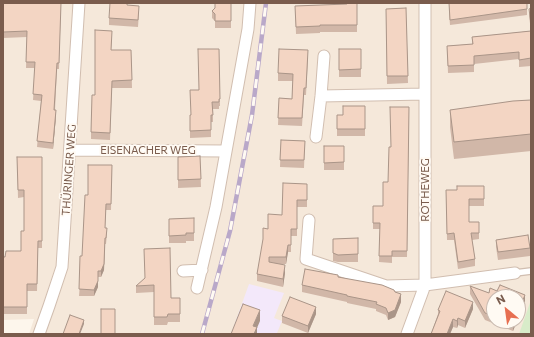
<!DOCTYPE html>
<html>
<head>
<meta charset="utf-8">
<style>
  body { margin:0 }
  #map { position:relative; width:534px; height:337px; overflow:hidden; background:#fdf6ec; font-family:Commissioner,sans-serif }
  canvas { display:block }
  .frame { position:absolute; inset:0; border:4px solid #7a5c4d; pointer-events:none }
  .north { position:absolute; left:486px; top:289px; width:40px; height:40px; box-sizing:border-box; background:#fffaf3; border:1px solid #cabbb1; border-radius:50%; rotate:331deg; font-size:11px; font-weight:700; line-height:16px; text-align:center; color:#7a5c4d }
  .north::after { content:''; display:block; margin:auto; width:14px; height:18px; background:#e76f51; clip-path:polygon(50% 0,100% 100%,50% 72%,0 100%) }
</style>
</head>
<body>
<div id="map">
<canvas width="534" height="337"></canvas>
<div class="frame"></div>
<div class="north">N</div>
</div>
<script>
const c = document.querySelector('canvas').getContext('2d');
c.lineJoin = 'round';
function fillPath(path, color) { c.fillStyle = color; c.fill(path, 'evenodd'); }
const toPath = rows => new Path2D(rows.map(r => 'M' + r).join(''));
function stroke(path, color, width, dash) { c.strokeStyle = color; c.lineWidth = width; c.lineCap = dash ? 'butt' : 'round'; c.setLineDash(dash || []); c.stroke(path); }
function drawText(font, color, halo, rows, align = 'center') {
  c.font = font + ' Commissioner,sans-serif'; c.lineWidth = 3.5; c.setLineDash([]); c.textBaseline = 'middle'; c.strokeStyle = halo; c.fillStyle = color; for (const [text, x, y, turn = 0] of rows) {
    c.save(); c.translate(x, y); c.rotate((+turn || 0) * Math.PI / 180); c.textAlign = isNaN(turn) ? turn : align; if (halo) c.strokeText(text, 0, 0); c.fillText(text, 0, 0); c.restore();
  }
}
fillPath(toPath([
  [3,3,531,3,531,334,29,334,34,319,3,320],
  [494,297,518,297,518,321,494,321]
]), '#f5e8da');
fillPath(toPath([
  [249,284,284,293,274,318,282,321,277,333,278,334,231,334]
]), '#f3e8fa');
fillPath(toPath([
  [531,300,531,334,519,334]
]), '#d8ecc9');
const service = toPath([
  [515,273,531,271]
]);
const minor = toPath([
  [321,96,425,94],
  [316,137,321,96,324,56],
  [70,150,226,151],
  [309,220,306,259,386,286,425,285,515,273],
  [183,271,202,270],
  [197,288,216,207,248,29,250,3],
  [39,334,49,306,62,267,79,3],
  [407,334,425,285,425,3]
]);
stroke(service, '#d1beb0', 8);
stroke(minor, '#d1beb0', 13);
stroke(service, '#fff', 5.5);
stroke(minor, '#fff', 11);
const rail = toPath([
  [202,334,230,231,252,115,266,3]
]);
stroke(rail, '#b9a8c9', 4.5);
stroke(rail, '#fffaf3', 3, [9]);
fillPath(toPath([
  [3,3,61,3,59,69,57,69,55,110,56,116,53,149,37,147,41,101,33,100,35,68,26,68,27,37,3,38],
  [231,3,231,28,215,28,215,21,212,18,212,11],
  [346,3,359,3,357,3,357,32,320,32,320,33,296,34,295,6,346,4],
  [449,3,527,9,527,15,450,25,449,13],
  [127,5,139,12,138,27,109,25,109,18],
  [406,8,408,83,387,84,386,9],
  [531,8,531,66,519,67,519,59,474,64,474,72,448,73,447,46,472,44,472,37,531,31,529,16,529,9],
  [112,39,111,50,131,50,132,88,112,88,110,140,91,139,91,132,95,95],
  [219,49,220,106,219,106,219,109,213,109,213,122,211,122,211,137,190,138,190,115,191,115,199,90],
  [339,49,361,49,361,77,339,77],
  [308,58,306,95,304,95,302,126,278,125,279,98,292,99,293,81,278,81,278,73],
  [531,100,531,151,454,159,450,127,450,110],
  [365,106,365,136,337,136,337,115,343,115],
  [409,107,407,257,392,257,392,263,379,262,380,229,373,229,373,206,383,206,388,182,391,147],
  [281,140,305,141,304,168,280,167],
  [324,146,344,146,344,170,324,170],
  [200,156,201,187,178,188,178,157],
  [17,157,42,157,42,248,38,248,37,291,27,291,27,314,3,314,3,257,21,251,24,231,24,197,18,198],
  [112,165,111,210,106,210,105,228,107,234,106,244,105,244,104,270,101,277,98,277,98,287,94,296,79,296,82,256],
  [307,184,307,207,297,207,297,236,291,236,291,252,288,252,286,264,281,264,285,273,283,287,257,281,257,274,268,229,282,215],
  [484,186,484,206,469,206,469,222,479,222,479,239,472,240,475,259,475,266,458,269,454,240,447,240,446,190,457,190],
  [194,218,194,241,186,241,186,243,169,243,169,219],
  [358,238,358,262,338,262,333,261,333,239],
  [496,240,530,248,530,256,498,260,496,247],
  [338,277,395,292,401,302,395,317,388,320,386,315,376,311,376,309,347,303,347,302,302,292,302,285],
  [145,278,171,298,180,298,180,322,168,322,167,325,154,325,154,292,136,293,136,286],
  [500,285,525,295,525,302,518,319,518,297,494,297,494,321,517,321,513,331,485,320,470,294,470,286,489,293,490,288,497,291],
  [473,309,465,328,458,325,457,328,453,327,450,334,431,334,438,314,438,310],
  [316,314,308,333,282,323,282,316]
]), '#d1b7a8');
fillPath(toPath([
  [56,110,56,116,53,149,53,143],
  [105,238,104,270,101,277,101,271],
  [288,245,288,252,286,264,286,257],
  [285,265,285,273,283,287,283,279],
  [98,271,98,287,94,296,94,290],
  [401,294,401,302,395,317,388,320,388,313],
  [525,295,525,302,518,319,518,312],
  [473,302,473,309,465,328,465,321],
  [316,307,316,314,308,333,308,326],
  [260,310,260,321,257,328,257,334,253,334,253,326],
  [458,318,458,325,457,328,457,321],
  [453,319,453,327,450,334,447,334],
  [84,320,84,324,80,334,79,334],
  [514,321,517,321,513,331,513,324]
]), '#aa9588');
const building = toPath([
  [3,3,61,3,59,63,57,63,54,110,56,110,53,143,37,141,42,95,33,94,35,62,26,62,27,31,3,32,3,3],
  [110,3,127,3,127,5,139,6,138,20,109,18,110,3],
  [215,3,231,3,231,21,215,21,215,14,212,11,215,8,215,3],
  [347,3,357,3,357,25,320,25,320,26,296,27,295,6,347,4,347,3],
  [449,3,527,3,527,9,450,20,449,3],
  [406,8,408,76,387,76,386,9,406,8],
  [531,8,531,24,529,9,531,8],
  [95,30,112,31,111,50,131,50,132,80,112,81,110,133,91,132,92,95,95,95,95,30],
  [531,31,531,58,519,60,519,52,474,56,474,65,448,66,447,46,473,44,472,37,531,31],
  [198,49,219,49,220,99,219,99,219,102,212,102,213,115,211,115,211,130,190,131,190,115,191,115,190,90,199,90,198,49],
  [279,49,308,50,306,88,304,88,302,118,278,118,279,98,292,99,293,74,278,73,279,49],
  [339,49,361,49,361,69,339,70,339,49],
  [531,100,531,134,454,142,450,110,513,101,531,100],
  [343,106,365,106,365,129,337,129,337,115,343,115,343,106],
  [390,107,409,107,407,251,392,251,392,256,379,256,380,223,373,223,373,206,383,206,383,182,388,182,389,147,391,147,390,107],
  [281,140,305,141,304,160,280,160,281,140],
  [324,146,344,146,344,162,324,163,324,146],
  [200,156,201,179,178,180,178,157,200,156],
  [17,157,42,157,42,241,38,241,37,284,27,284,27,307,3,307,3,257,5,257,6,251,21,251,21,231,24,231,24,190,18,190,17,157],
  [88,165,112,165,111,204,106,204,105,228,107,228,106,238,105,238,104,264,101,271,98,271,98,281,94,290,79,289,80,256,82,256,85,195,88,195,88,165],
  [283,183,307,184,307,200,297,200,297,229,291,229,291,245,288,245,286,257,269,257,269,262,285,265,283,279,257,274,263,239,263,228,268,229,268,214,282,215,283,183],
  [457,186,484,186,484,199,469,199,469,222,479,222,479,233,471,233,475,259,458,262,454,233,447,234,446,190,457,190,457,186],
  [194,218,194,233,186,233,186,235,169,236,169,219,194,218],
  [528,235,530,248,498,252,496,240,528,235],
  [358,238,358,254,338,255,333,253,333,239,358,238],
  [170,248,171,298,180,298,180,314,168,314,167,317,154,317,154,285,136,286,145,278,144,249,170,248],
  [305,269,338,275,338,277,382,285,394,290,395,292,401,294,395,310,388,313,386,308,376,304,377,302,347,296,347,295,302,285,305,269],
  [500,285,525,295,518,312,518,297,494,297,494,316,485,313,470,286,489,293,490,288,497,291,500,285],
  [446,291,473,302,465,321,458,318,457,321,453,319,447,334,431,334,440,311,438,310,446,291],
  [290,297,316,307,308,326,282,316,290,297],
  [243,304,260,310,253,326,257,327,254,334,231,334,243,304],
  [101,309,115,309,115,334,101,334,101,309],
  [70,315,84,320,79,334,63,334,70,315],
  [506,321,514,321,513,324,506,321]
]);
fillPath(building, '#f3d5c3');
stroke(building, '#aa9588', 1);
drawText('11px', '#7a5c4d', '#fffaf3', [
  ["EISENACHER WEG",148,150],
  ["THÜRINGER WEG",69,170,-86],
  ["ROTHEWEG",425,190,-90]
]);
</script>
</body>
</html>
